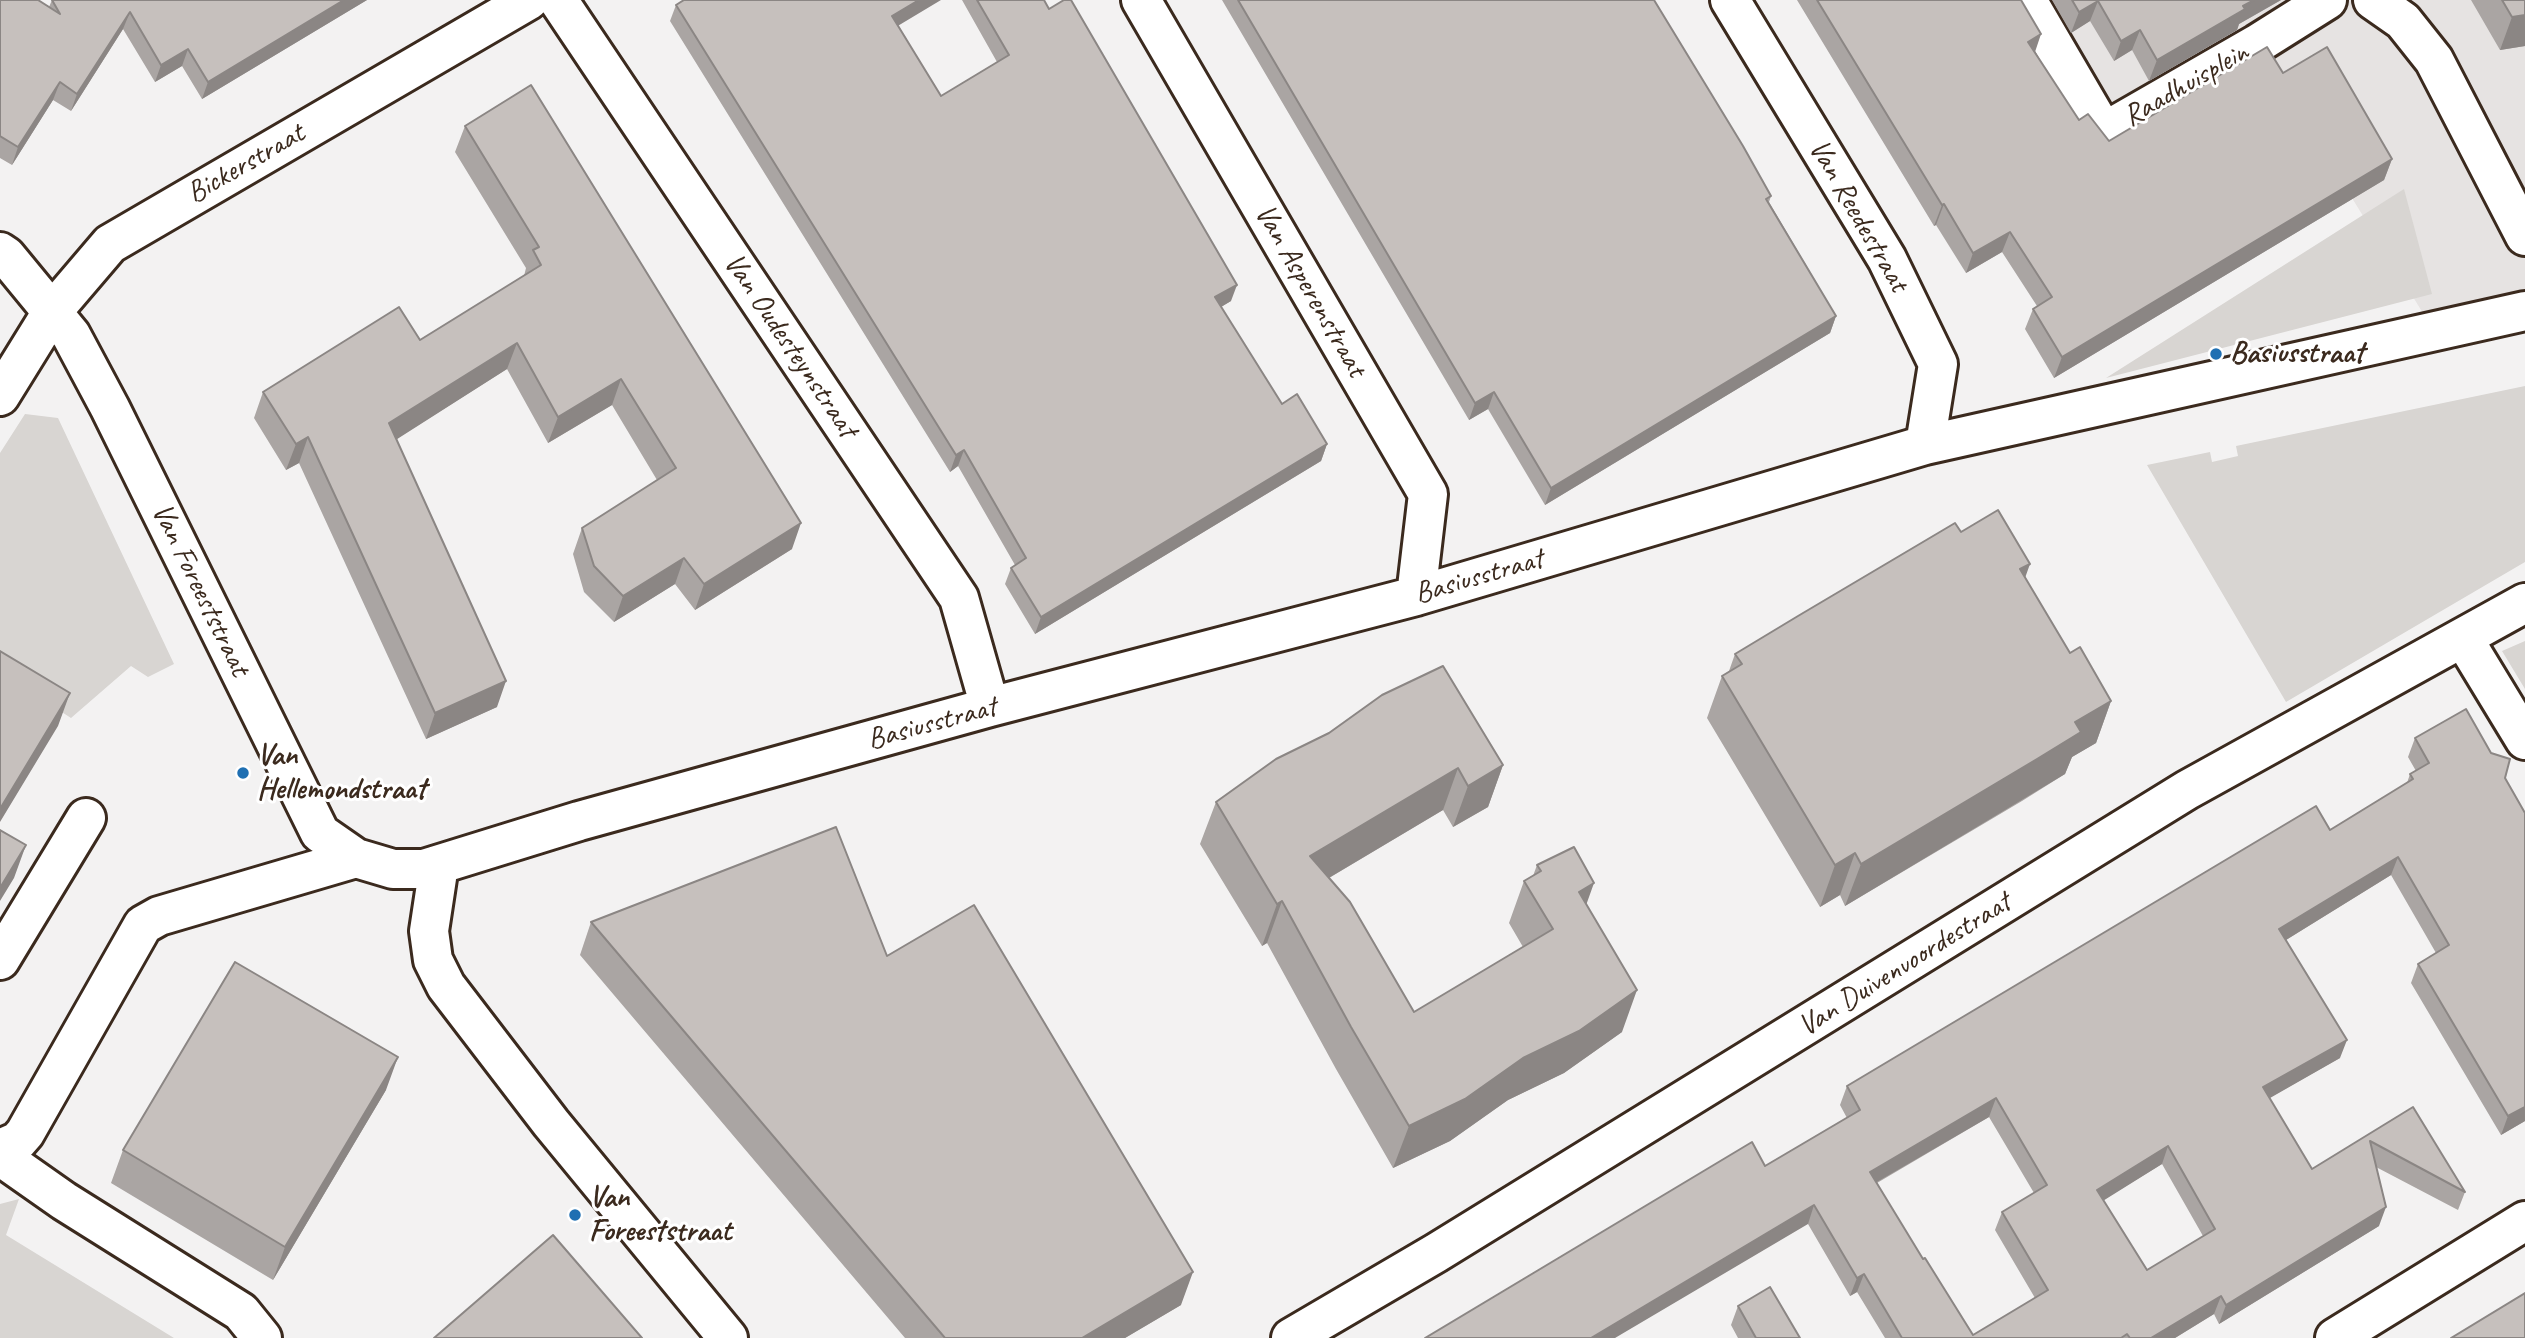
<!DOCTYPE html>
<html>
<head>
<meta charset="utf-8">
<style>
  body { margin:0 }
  canvas { display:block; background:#f3f2f2 }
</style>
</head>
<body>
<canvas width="2525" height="1338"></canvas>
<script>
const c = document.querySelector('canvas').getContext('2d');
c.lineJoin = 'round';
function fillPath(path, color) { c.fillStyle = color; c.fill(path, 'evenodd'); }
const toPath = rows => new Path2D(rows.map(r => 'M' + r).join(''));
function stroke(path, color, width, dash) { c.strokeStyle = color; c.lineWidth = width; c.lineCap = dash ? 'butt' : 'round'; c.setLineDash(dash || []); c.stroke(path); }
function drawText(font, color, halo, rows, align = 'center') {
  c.font = font + ' Caveat,sans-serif'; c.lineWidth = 6; c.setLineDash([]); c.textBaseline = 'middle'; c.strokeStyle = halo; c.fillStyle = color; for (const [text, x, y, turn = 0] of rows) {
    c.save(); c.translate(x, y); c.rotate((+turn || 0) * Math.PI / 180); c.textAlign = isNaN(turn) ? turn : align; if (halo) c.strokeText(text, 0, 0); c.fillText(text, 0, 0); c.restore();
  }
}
fillPath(toPath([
  [2027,0,2525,0,2525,311,2434,331,2257,44,2104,132]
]), '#e6e3e2');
fillPath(toPath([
  [2404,189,2432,294,2106,378],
  [2525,386,2525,562,2286,702,2147,465,2210,452,2212,462,2238,456,2236,446],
  [25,414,58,418,174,664,148,677,131,666,71,718,0,672,0,453],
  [2525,641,2525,689,2502,651],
  [19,1199,6,1235,174,1338,0,1338,0,1204]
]), '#d8d5d2');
const minor = toPath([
  [558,0,959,598,990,707],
  [1141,0,1428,494,1416,596],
  [1730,0,1887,259,1938,364,1925,445],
  [2027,0,2104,132,2257,44,2327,0],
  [2373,0,2403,21,2434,60,2525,236],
  [0,252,6,256,71,335,110,408,320,833,356,858,393,869,424,869,579,821,990,707,1416,596,1925,445,2525,311],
  [0,396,52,312,110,244,529,0],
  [2463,638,2525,740],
  [439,865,429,931,433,960,446,986,551,1123,728,1338],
  [0,960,86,818],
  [0,1149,18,1141,25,1133,143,925,159,916,356,858],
  [0,1156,64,1201,241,1312,262,1338],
  [1291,1338,1436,1253,2187,790,2525,603],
  [2335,1338,2525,1221]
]);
stroke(minor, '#3b2a1e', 44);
stroke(minor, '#fff', 38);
fillPath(toPath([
  [0,0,49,7,52,0,367,0,202,99,182,66,155,82,123,29,71,111,53,100,12,165,0,158],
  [962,0,1044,0,1231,301,1221,307,1282,404,1327,444,1321,461,1035,634,1005,584,1011,568,1015,565,958,466,950,472,670,21,676,5,898,25,941,96,997,62],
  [1222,0,1654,0,1771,196,1769,202,1836,316,1830,333,1545,505,1488,409,1469,420],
  [1797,0,2021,0,2035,52,2079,120,2109,141,2283,73,2392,159,2384,180,2054,378,2025,329,2033,309,2037,306,2002,252,1966,273,1936,225,1934,226],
  [2052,0,2281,0,2239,24,2237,30,2149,81,2132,50,2114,61,2090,21,2071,33],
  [2471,0,2525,0,2525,46,2500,50],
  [465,126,792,549,695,610,675,584,614,622,584,592,573,554,582,528,657,480,612,405,548,443,507,369,396,439,497,707,426,739,299,463,286,470,254,418,263,392,420,340,524,276,526,268,455,152],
  [1961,532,2025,577,2070,653,2111,701,2096,743,2072,757,2065,774,2022,801,1845,906,1840,895,1820,907,1707,718,1722,676,1729,671,1735,654],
  [2415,738,2505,778,2525,813,2525,1121,2501,1135,2411,983,2418,964,2436,953,2391,875,2286,940,2340,1058,2269,1098,2312,1169,2413,1107,2465,1192,2458,1210,2376,1167,2379,1226,2219,1324,2214,1314,2175,1338,1885,1338,1857,1292,1850,1296,1808,1224,1765,1166,1847,1118,1840,1105,1847,1086,2330,830,2407,783,2410,774,2416,771,2408,757],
  [1989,1117,2034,1193,2002,1212,1995,1230,2035,1298,1973,1335,1923,1259,1877,1183],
  [2162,1164,2203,1236,2147,1270,2103,1200],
  [1276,759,1503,765,1488,807,1453,827,1443,810,1329,878,1414,1012,1523,947,1509,923,1524,881,1533,876,1537,865,1586,905,1622,1032,1564,1073,1508,1100,1450,1141,1393,1168,1336,1069,1267,943,1262,946,1200,844,1216,802],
  [591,922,887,956,1181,1305,1125,1338,905,1338,580,955],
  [386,1090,273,1280,111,1183,123,1150],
  [1738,1306,1800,1338,1738,1338,1731,1325]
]), '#aaa5a3');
fillPath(toPath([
  [344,0,367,0,202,99,208,82],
  [919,0,941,0,886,33,892,16],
  [2254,0,2281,0,2239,24,2237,30,2149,81,2157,60],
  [2098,1,2090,21,2071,33,2079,12],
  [130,12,123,29,71,111,77,94],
  [2525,15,2525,46,2500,50,2512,17],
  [2140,30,2132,50,2114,61,2121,41],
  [2041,34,2034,55,2028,42],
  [188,49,182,66,155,82,161,65],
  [60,82,53,100,12,165,18,147],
  [2392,159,2384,180,2054,378,2062,357],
  [1944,204,1936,225,1934,226,1942,205],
  [2010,232,2002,252,1966,273,1973,253],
  [1237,285,1231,301,1209,314,1215,297],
  [1836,316,1830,333,1545,505,1551,488],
  [517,343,507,369,380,450,389,423],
  [621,379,612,405,548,443,558,417],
  [1494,392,1488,409,1469,420,1475,403],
  [308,437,299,463,286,470,296,444],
  [1327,444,1321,461,1035,634,1041,617],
  [964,450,958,466,950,472,956,455],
  [801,523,792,549,695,610,704,584],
  [684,558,675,584,614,622,623,596],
  [2030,564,2015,606,2020,569],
  [506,681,497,707,426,739,435,713],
  [70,693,58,726,0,822,0,809],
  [2111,701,2096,743,2072,757,2065,774,1845,906,1861,864,2075,722],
  [1503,765,1488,807,1453,827,1468,786],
  [1458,768,1443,810,1295,898,1310,856],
  [26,845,14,878,0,901,0,888],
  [1855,853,1840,895,1820,907,1835,865],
  [2398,857,2391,875,2273,948,2279,929],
  [1594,883,1579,925,1579,892],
  [1282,901,1267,943,1262,946,1277,904],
  [1637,990,1622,1032,1564,1073,1508,1100,1450,1141,1393,1168,1409,1126],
  [2347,1040,2340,1058,2256,1106,2263,1087],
  [398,1057,386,1090,273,1280,285,1247],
  [1996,1098,1989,1117,1863,1190,1870,1172],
  [2525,1107,2525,1121,2501,1135,2508,1116],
  [2168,1146,2162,1164,2090,1209,2097,1190],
  [1814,1205,1808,1224,1615,1338,1591,1338],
  [2386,1207,2379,1226,2219,1324,2226,1305],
  [1193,1272,1181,1305,1125,1338,1082,1338],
  [1864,1274,1857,1292,1850,1296,1857,1278],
  [2221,1296,2214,1314,2175,1338,2151,1338]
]), '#8b8684');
const building = toPath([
  [0,0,38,0,60,14,52,0,344,0,208,82,188,49,161,65,130,12,77,94,60,82,18,147,0,136,0,0],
  [684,0,919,0,892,16,941,96,1009,55,977,0,1044,0,1049,9,1064,0,1071,0,1237,285,1215,297,1282,404,1297,394,1327,444,1041,617,1011,568,1026,558,964,450,956,455,676,5,684,0],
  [1238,0,1654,0,1743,146,1771,196,1766,199,1836,316,1551,488,1494,392,1475,403,1238,0],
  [1817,0,2021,0,2041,34,2028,42,2079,120,2088,114,2109,141,2267,47,2283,73,2327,47,2392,159,2062,357,2033,309,2052,297,2010,232,1973,253,1944,204,1942,205,1817,0],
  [2072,0,2254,0,2243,6,2245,9,2157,60,2140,30,2121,41,2098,1,2079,12,2072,0],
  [2502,0,2525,0,2525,15,2512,17,2502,0],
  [531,85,801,523,704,584,684,558,623,596,594,566,582,528,676,468,621,379,558,417,517,343,389,423,506,681,435,713,308,437,296,444,263,392,399,307,420,340,541,265,533,250,539,247,465,126,531,85],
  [1998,510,2030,564,2020,569,2070,653,2080,647,2111,701,2075,722,2081,732,2037,759,1861,864,1855,853,1835,865,1722,676,1742,664,1735,654,1798,616,1955,523,1961,532,1998,510],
  [0,651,70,693,0,809,0,651],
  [1443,666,1503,765,1468,786,1458,768,1310,856,1350,902,1414,1012,1553,929,1524,881,1541,871,1537,865,1574,847,1594,883,1579,892,1637,990,1579,1031,1523,1058,1465,1099,1409,1126,1351,1027,1282,901,1277,904,1216,802,1276,759,1329,733,1382,695,1443,666],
  [2466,709,2491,753,2510,759,2505,778,2525,813,2525,1107,2508,1116,2418,964,2449,945,2398,857,2279,929,2347,1040,2263,1087,2312,1169,2413,1107,2465,1192,2370,1141,2386,1207,2226,1305,2221,1296,2151,1338,2130,1338,2127,1334,2121,1338,1902,1338,1864,1274,1857,1278,1814,1205,1591,1338,1425,1338,1752,1142,1765,1166,1860,1110,1847,1086,2316,806,2330,830,2413,779,2410,774,2429,763,2415,738,2466,709],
  [1996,1098,2047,1185,2002,1212,2048,1290,1973,1335,1925,1258,1923,1259,1870,1172,1996,1098],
  [2168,1146,2215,1229,2147,1270,2097,1190,2168,1146],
  [836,827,887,956,974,905,1193,1272,1082,1338,945,1338,591,922,836,827],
  [0,830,26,845,0,888,0,830],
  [235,962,398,1057,285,1247,123,1150,235,962],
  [553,1235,642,1338,434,1338,553,1235],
  [1770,1287,1800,1338,1756,1338,1738,1306,1770,1287],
  [2525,1293,2525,1338,2451,1338,2525,1293]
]);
fillPath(building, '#c6c0bd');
stroke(building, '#8b8684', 2);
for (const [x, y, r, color] of [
  [2216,354,7,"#1f6fb2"],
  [243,773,7,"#1f6fb2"],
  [575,1215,7,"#1f6fb2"]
]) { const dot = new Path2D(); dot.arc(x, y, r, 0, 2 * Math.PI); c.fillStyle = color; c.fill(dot); stroke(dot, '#fff', 2.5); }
drawText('30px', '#3b2a1e', '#fff', [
  ["Raadhuisplein",2186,85,-30],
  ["Bickerstraat",246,164,-30],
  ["Van Reedestraat",1858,216,60],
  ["Van Asperenstraat",1310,291,60],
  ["Van Oudesteynstraat",790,346,56],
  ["Basiusstraat",1479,577,-16],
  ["Van Foreeststraat",200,590,64],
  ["Basiusstraat",932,724,-15],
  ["Van Duivenvoordestraat",1905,965,-32]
]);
drawText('bold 30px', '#3b2a1e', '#fff', [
  ["Basiusstraat",2230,354],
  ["Van",257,756],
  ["Hellemondstraat",257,790],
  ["Van",589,1198],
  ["Foreeststraat",589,1232]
], 'left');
</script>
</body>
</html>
